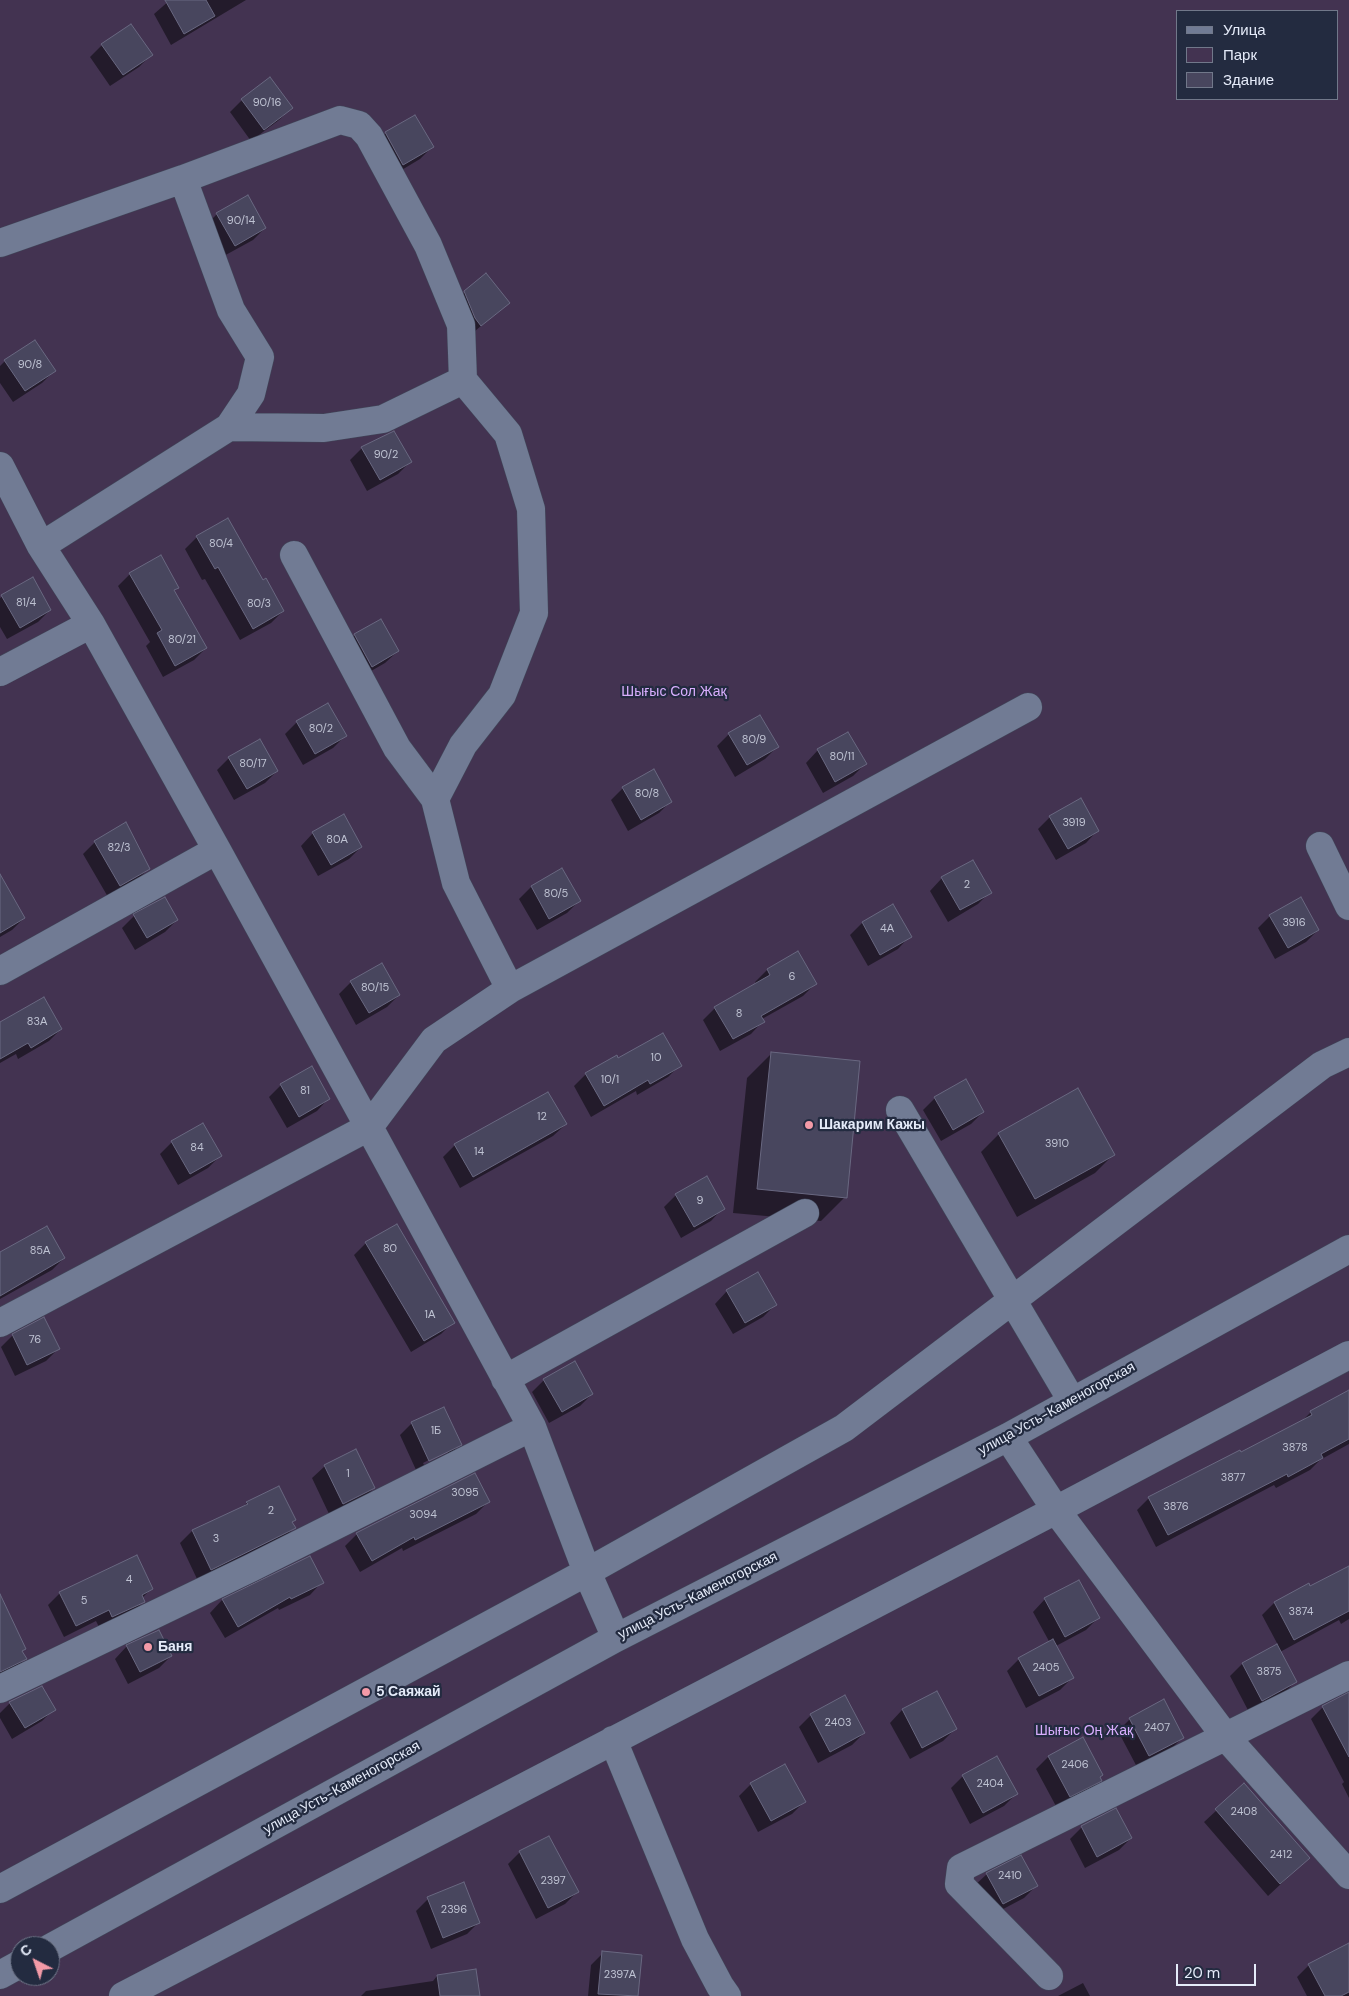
<!DOCTYPE html>
<html>
<head>
<meta charset="utf-8">
<style>
  body { margin:0 }
  #map { position:relative; width:1349px; height:1996px; overflow:hidden; background:#232b40; font-family:"DM Sans",sans-serif }
  canvas { display:block }
  .legend { position:absolute; left:1176px; top:10px; width:162px; height:90px; box-sizing:border-box; background:#232b40; border:1px solid #71788a; margin:0; padding:6px 9px; list-style:none; font-size:15px; color:#e5ebf9 }
  .legend li { display:flex; align-items:center; gap:10px; height:25px }
  .legend b { width:25px; border:1px solid #71788a }
  .north { position:absolute; left:10px; top:1936px; width:50px; height:50px; box-sizing:border-box; background:#232b40; border:1px solid #71788a; border-radius:50%; rotate:319deg; font-size:14px; font-weight:700; line-height:20px; text-align:center; color:#e5ebf9 }
  .north::after { content:''; display:block; margin:auto; width:18px; height:22px; background:#f39aa7; clip-path:polygon(50% 0,100% 100%,50% 72%,0 100%) }
  .scale { position:absolute; left:1176px; top:1964px; width:80px; height:22px; box-sizing:border-box; border:2px solid #e5ebf9; border-top:0; padding-left:6px; font-size:15px; line-height:18px; white-space:nowrap; color:#e5ebf9; -webkit-text-stroke:4px #232b40; paint-order:stroke }
</style>
</head>
<body>
<div id="map">
<canvas width="1349" height="1996"></canvas>
<ul class="legend">
<li><b style="height:6px;background:#717b94"></b>Улица</li>
<li><b style="height:14px;background:#433351"></b>Парк</li>
<li><b style="height:14px;background:#48465e"></b>Здание</li>
</ul>
<div class="north">С</div>
<div class="scale">20 m</div>
</div>
<script>
const c = document.querySelector('canvas').getContext('2d');
c.lineJoin = 'round';
function fillPath(path, color) { c.fillStyle = color; c.fill(path, 'evenodd'); }
const toPath = rows => new Path2D(rows.map(r => 'M' + r).join(''));
function stroke(path, color, width, dash) { c.strokeStyle = color; c.lineWidth = width; c.lineCap = dash ? 'butt' : 'round'; c.setLineDash(dash || []); c.stroke(path); }
function drawText(font, color, halo, rows, align = 'center') {
  c.font = font + ' "DM Sans",sans-serif'; c.lineWidth = 4.5; c.setLineDash([]); c.textBaseline = 'middle'; c.strokeStyle = halo; c.fillStyle = color; for (const [text, x, y, turn = 0] of rows) {
    c.save(); c.translate(x, y); c.rotate((+turn || 0) * Math.PI / 180); c.textAlign = isNaN(turn) ? turn : align; if (halo) c.strokeText(text, 0, 0); c.fillText(text, 0, 0); c.restore();
  }
}
fillPath(toPath([
  [0,0,1349,0,1349,1996,0,1996],
  [1178,11,1338,11,1338,99,1178,99],
  [20,1946,50,1946,50,1976,20,1976]
]), '#433351');
fillPath(toPath([
  [170,0,246,0,171,45,154,14],
  [102,45,151,55,139,67,110,86,90,57],
  [270,79,291,108,279,120,251,141,230,112,242,100],
  [415,117,432,147,420,159,390,177,373,145,386,133],
  [217,214,265,228,253,240,222,257,205,226],
  [465,292,508,303,468,337,453,305],
  [5,361,54,371,42,383,13,402,0,383,0,366],
  [362,448,410,462,398,474,367,491,350,460],
  [197,537,262,582,283,611,271,623,240,640,205,579,202,580,185,549],
  [130,574,178,587,174,591,206,648,194,660,163,677,146,646,150,642,118,586],
  [32,579,50,610,38,622,7,639,0,627,0,598],
  [355,635,398,651,385,663,359,678,342,647],
  [297,722,345,736,333,748,303,765,285,734],
  [848,733,865,764,853,776,823,793,806,763,818,750],
  [729,734,777,747,765,759,735,777,717,746],
  [229,758,277,771,265,783,234,800,217,770],
  [623,788,671,801,659,813,628,831,611,800],
  [1050,817,1098,830,1086,843,1056,860,1038,829],
  [313,833,361,847,349,859,318,876,301,846],
  [95,842,148,869,136,881,108,897,83,854],
  [562,870,579,901,567,913,537,930,519,899,531,887],
  [942,878,990,892,978,904,948,922,930,891],
  [0,891,24,918,12,930,0,937],
  [893,906,910,936,898,949,868,966,850,935,862,923],
  [134,916,177,920,165,932,135,950,122,928],
  [1270,916,1318,930,1306,942,1275,959,1258,928],
  [798,953,815,984,803,996,762,1019,763,1021,751,1034,720,1051,703,1020,715,1008,756,984,755,982,767,970],
  [351,982,399,995,387,1007,356,1025,339,994],
  [0,1023,61,1029,49,1041,18,1059,16,1054,0,1063],
  [771,1054,845,1197,821,1221,733,1213,747,1078],
  [618,1060,680,1065,668,1077,637,1095,636,1091,591,1117,574,1086,586,1074],
  [281,1085,329,1098,317,1111,287,1128,269,1097],
  [935,1098,983,1112,971,1124,941,1141,923,1110],
  [566,1124,553,1136,460,1188,443,1157,455,1145],
  [999,1134,1113,1155,1095,1173,1017,1217,981,1152],
  [172,1142,220,1156,208,1168,178,1185,160,1154],
  [676,1195,723,1208,711,1221,681,1238,664,1207],
  [366,1243,453,1322,441,1334,411,1352,354,1255],
  [0,1253,64,1258,52,1270,0,1299],
  [727,1291,775,1305,763,1317,733,1334,715,1304],
  [13,1335,58,1349,46,1361,15,1376,1,1347],
  [544,1380,592,1394,580,1406,549,1423,532,1392],
  [1349,1392,1349,1444,1320,1460,1310,1470,1276,1488,1274,1485,1156,1547,1137,1510,1149,1498,1241,1454,1301,1422,1311,1412],
  [412,1423,460,1444,448,1457,417,1472,400,1435],
  [448,1450,448,1453,424,1465,423,1463],
  [325,1466,374,1488,362,1500,330,1516,312,1478],
  [488,1502,476,1514,403,1551,402,1548,360,1572,345,1546,357,1534],
  [247,1503,292,1522,294,1528,282,1540,198,1581,180,1543,192,1531,242,1508],
  [310,1558,322,1582,310,1595,279,1610,278,1608,225,1638,210,1613,222,1600],
  [1349,1567,1349,1619,1341,1624,1339,1620,1280,1652,1295,1682,1283,1694,1249,1712,1230,1676,1242,1664,1278,1645,1262,1615,1274,1603,1308,1585,1310,1588],
  [151,1589,142,1598,144,1601,132,1613,100,1629,96,1621,64,1637,48,1605,60,1593],
  [1045,1599,1098,1618,1086,1630,1056,1646,1072,1678,1060,1690,1026,1708,1007,1671,1019,1659,1050,1643,1033,1612],
  [0,1621,25,1659,13,1671,0,1677],
  [127,1646,171,1656,159,1668,128,1684,115,1659],
  [936,1693,955,1729,943,1741,910,1759,890,1723,902,1710],
  [1349,1694,1349,1798,1342,1784,1344,1782,1311,1719,1323,1707],
  [10,1703,54,1709,42,1721,12,1739,0,1718,0,1713],
  [811,1715,864,1733,852,1745,818,1763,799,1727],
  [1130,1719,1183,1737,1171,1749,1137,1767,1118,1731],
  [1048,1757,1099,1778,1100,1780,1088,1792,1057,1808,1036,1769],
  [963,1776,1016,1794,1004,1806,970,1824,951,1788],
  [751,1784,804,1802,792,1814,758,1832,739,1796],
  [1244,1785,1296,1870,1268,1896,1204,1822],
  [1082,1827,1131,1838,1119,1850,1085,1868,1070,1839],
  [549,1837,577,1892,565,1904,536,1919,508,1864,520,1852],
  [1021,1857,1036,1886,1024,1898,990,1916,974,1886,987,1874],
  [428,1899,479,1922,467,1934,431,1949,416,1911],
  [603,1953,641,1956,637,1996,588,1996,591,1965],
  [1349,1959,1349,1996,1307,1996,1297,1977,1309,1965],
  [437,1976,479,1996,361,1996,366,1991,433,1981],
  [1083,1983,1090,1996,1058,1996]
]), '#0007');
const building = toPath([
  [165,0,206,0,215,16,184,34,165,0],
  [131,24,153,55,123,75,101,44,131,24],
  [270,77,293,108,264,130,241,99,270,77],
  [415,115,434,147,403,165,385,132,415,115],
  [248,195,266,228,235,246,216,213,248,195],
  [486,273,510,303,481,326,475,318,464,291,486,273],
  [35,340,56,371,25,391,4,360,35,340],
  [394,431,412,462,380,480,361,447,394,431],
  [228,518,263,580,266,578,284,611,253,629,218,567,215,569,196,536,228,518],
  [161,555,179,588,174,590,207,648,175,666,157,633,162,630,129,573,161,555],
  [33,577,51,610,20,628,1,595,33,577],
  [381,619,399,651,372,667,354,634,381,619],
  [328,703,347,736,315,754,296,721,328,703],
  [760,715,779,747,747,765,728,733,760,715],
  [848,732,867,764,835,782,817,749,848,732],
  [260,739,278,771,247,789,228,757,260,739],
  [654,769,672,802,641,820,622,787,654,769],
  [1081,798,1099,831,1068,849,1049,816,1081,798],
  [344,814,362,847,331,865,312,832,344,814],
  [126,822,150,869,120,886,94,841,126,822],
  [973,860,992,893,960,910,941,877,973,860],
  [562,868,581,901,549,919,531,886,562,868],
  [0,874,25,918,0,933,0,874],
  [165,897,178,920,147,938,133,914,165,897],
  [1301,897,1319,930,1288,948,1269,915,1301,897],
  [893,904,912,937,880,955,862,922,893,904],
  [798,951,817,984,761,1016,765,1022,733,1039,714,1007,770,975,767,969,798,951],
  [382,963,400,995,369,1013,350,981,382,963],
  [44,997,62,1029,31,1048,28,1043,0,1059,0,1022,44,997],
  [663,1033,682,1066,650,1084,648,1080,604,1106,585,1073,617,1055,618,1058,663,1033],
  [771,1052,860,1061,847,1198,757,1189,771,1052],
  [312,1066,330,1099,299,1117,280,1084,312,1066],
  [966,1079,984,1112,953,1130,934,1097,966,1079],
  [1078,1088,1115,1155,1035,1199,998,1133,1078,1088],
  [548,1092,567,1124,473,1177,454,1144,548,1092],
  [203,1123,222,1156,190,1174,171,1141,203,1123],
  [707,1176,725,1209,694,1227,675,1194,707,1176],
  [397,1224,455,1323,424,1341,365,1242,397,1224],
  [47,1226,65,1258,0,1296,0,1252,47,1226],
  [758,1272,777,1305,745,1323,726,1290,758,1272],
  [44,1317,60,1349,27,1365,12,1334,44,1317],
  [575,1361,593,1394,562,1412,543,1379,575,1361],
  [1349,1390,1349,1439,1321,1454,1323,1458,1288,1477,1287,1474,1168,1535,1148,1497,1240,1450,1241,1452,1312,1415,1310,1411,1349,1390],
  [444,1407,462,1445,429,1461,411,1422,444,1407],
  [356,1449,375,1488,343,1504,324,1465,356,1449],
  [475,1473,490,1502,415,1540,414,1537,372,1561,356,1533,475,1473],
  [279,1486,296,1520,292,1522,296,1528,211,1570,192,1530,248,1504,246,1502,279,1486],
  [137,1555,153,1589,142,1595,145,1602,112,1617,109,1610,76,1626,59,1592,137,1555],
  [310,1556,324,1583,291,1599,290,1597,238,1627,222,1599,310,1556],
  [1349,1566,1349,1611,1294,1640,1274,1602,1309,1583,1310,1586,1349,1566],
  [1079,1580,1100,1618,1065,1637,1044,1598,1079,1580],
  [0,1594,26,1649,22,1651,27,1659,0,1672,0,1594],
  [159,1630,172,1656,140,1672,126,1645,159,1630],
  [1053,1639,1074,1678,1039,1696,1018,1658,1053,1639],
  [1277,1644,1297,1682,1262,1701,1242,1663,1277,1644],
  [42,1686,56,1710,25,1728,9,1702,42,1686],
  [937,1691,957,1729,922,1748,902,1709,937,1691],
  [1349,1692,1349,1757,1322,1706,1349,1692],
  [845,1695,865,1733,830,1752,810,1714,845,1695],
  [1164,1699,1184,1738,1149,1756,1129,1718,1164,1699],
  [1083,1737,1103,1775,1100,1777,1102,1781,1070,1797,1048,1756,1083,1737],
  [997,1756,1018,1794,983,1813,962,1775,997,1756],
  [785,1764,806,1802,771,1821,750,1783,785,1764],
  [1244,1783,1310,1858,1280,1884,1215,1809,1244,1783],
  [1116,1808,1132,1838,1097,1857,1081,1826,1116,1808],
  [549,1836,579,1892,548,1908,519,1851,549,1836],
  [1021,1855,1038,1886,1003,1904,986,1873,1021,1855],
  [464,1882,480,1923,443,1938,427,1897,464,1882],
  [1349,1943,1349,1992,1341,1996,1325,1996,1308,1964,1349,1943],
  [602,1951,642,1955,638,1996,598,1994,602,1951],
  [476,1969,480,1996,440,1996,437,1975,476,1969]
]);
fillPath(building, '#48465e');
stroke(building, '#696881', 1);
const minor = toPath([
  [183,179,231,310,260,357,251,394,229,427],
  [0,243,183,179,340,120,359,125,369,136,428,245,461,325,463,380,383,419,324,428,229,427,41,546],
  [463,380,508,434,531,509,534,613,502,695,463,745,435,799,456,883,510,989],
  [0,466,41,546,91,624,217,850,369,1127,532,1427,587,1572,616,1638],
  [294,555,397,748,435,799],
  [0,672,91,624],
  [1320,846,1349,906],
  [0,971,217,850],
  [900,1110,1072,1401],
  [0,1323,369,1127,434,1040,510,989,1028,707],
  [505,1379,805,1213],
  [1008,1437,1056,1510,1225,1736,1349,1875],
  [0,1689,251,1568,532,1427],
  [613,1740,695,1939,720,1986,727,1996],
  [0,1889,587,1572,844,1428,1322,1065,1349,1052],
  [50,1948,616,1638,1008,1437,1349,1249],
  [0,1975,20,1964],
  [1049,1976,959,1884,961,1868,1349,1675],
  [123,1996,1056,1510,1349,1355]
]);
stroke(minor, '#404759', 29);
stroke(minor, '#717b94', 28);
for (const [x, y, r, color] of [
  [809,1125,5,"#f39aa7"],
  [148,1647,5,"#f39aa7"],
  [366,1692,5,"#f39aa7"]
]) { const dot = new Path2D(); dot.arc(x, y, r, 0, 2 * Math.PI); c.fillStyle = color; c.fill(dot); stroke(dot, '#232b40', 2); }
drawText('11px', '#bec2d2', null, [
  ["90/16",267,103],
  ["90/14",241,221],
  ["90/8",30,365],
  ["90/2",386,455],
  ["80/4",221,544],
  ["81/4",26,603],
  ["80/3",259,604],
  ["80/21",182,640],
  ["80/2",321,729],
  ["80/9",754,740],
  ["80/11",842,757],
  ["80/17",253,764],
  ["80/8",647,794],
  ["3919",1074,823],
  ["80А",337,840],
  ["82/3",119,848],
  ["2",967,885],
  ["80/5",556,894],
  ["3916",1294,923],
  ["4А",887,929],
  ["6",792,977],
  ["80/15",375,988],
  ["8",739,1014],
  ["83А",37,1022],
  ["10",656,1058],
  ["10/1",610,1080],
  ["81",305,1091],
  ["12",542,1117],
  ["3910",1057,1144],
  ["84",197,1148],
  ["14",479,1152],
  ["9",700,1201],
  ["80",390,1249],
  ["85А",40,1251],
  ["1А",430,1315],
  ["76",35,1340],
  ["1Б",436,1431],
  ["3878",1295,1448],
  ["1",348,1474],
  ["3877",1233,1478],
  ["3095",465,1493],
  ["3876",1176,1507],
  ["2",271,1511],
  ["3094",423,1515],
  ["3",216,1539],
  ["4",129,1580],
  ["5",84,1601],
  ["3874",1301,1612],
  ["2405",1046,1668],
  ["3875",1269,1672],
  ["2403",838,1723],
  ["2407",1157,1728],
  ["2406",1075,1765],
  ["2404",990,1784],
  ["2408",1244,1812],
  ["2412",1281,1855],
  ["2410",1010,1876],
  ["2397",553,1881],
  ["2396",454,1910],
  ["2397А",620,1975]
]);
drawText('14px', '#d9aefe', '#232b40', [
  ["Шығыс Сол Жақ",674,692],
  ["Шығыс Оң Жақ",1084,1731]
]);
drawText('bold 14px', '#e5ebf9', '#232b40', [
  ["Шакарим Кажы",819,1125],
  ["Баня",158,1647],
  ["5 Саяжай",376,1692]
], 'left');
drawText('14px', '#e5ebf9', '#232b40', [
  ["улица Усть-Каменогорская",1057,1409,-29],
  ["улица Усть-Каменогорская",698,1596,-27],
  ["улица Усть-Каменогорская",342,1788,-29]
]);
</script>
</body>
</html>
